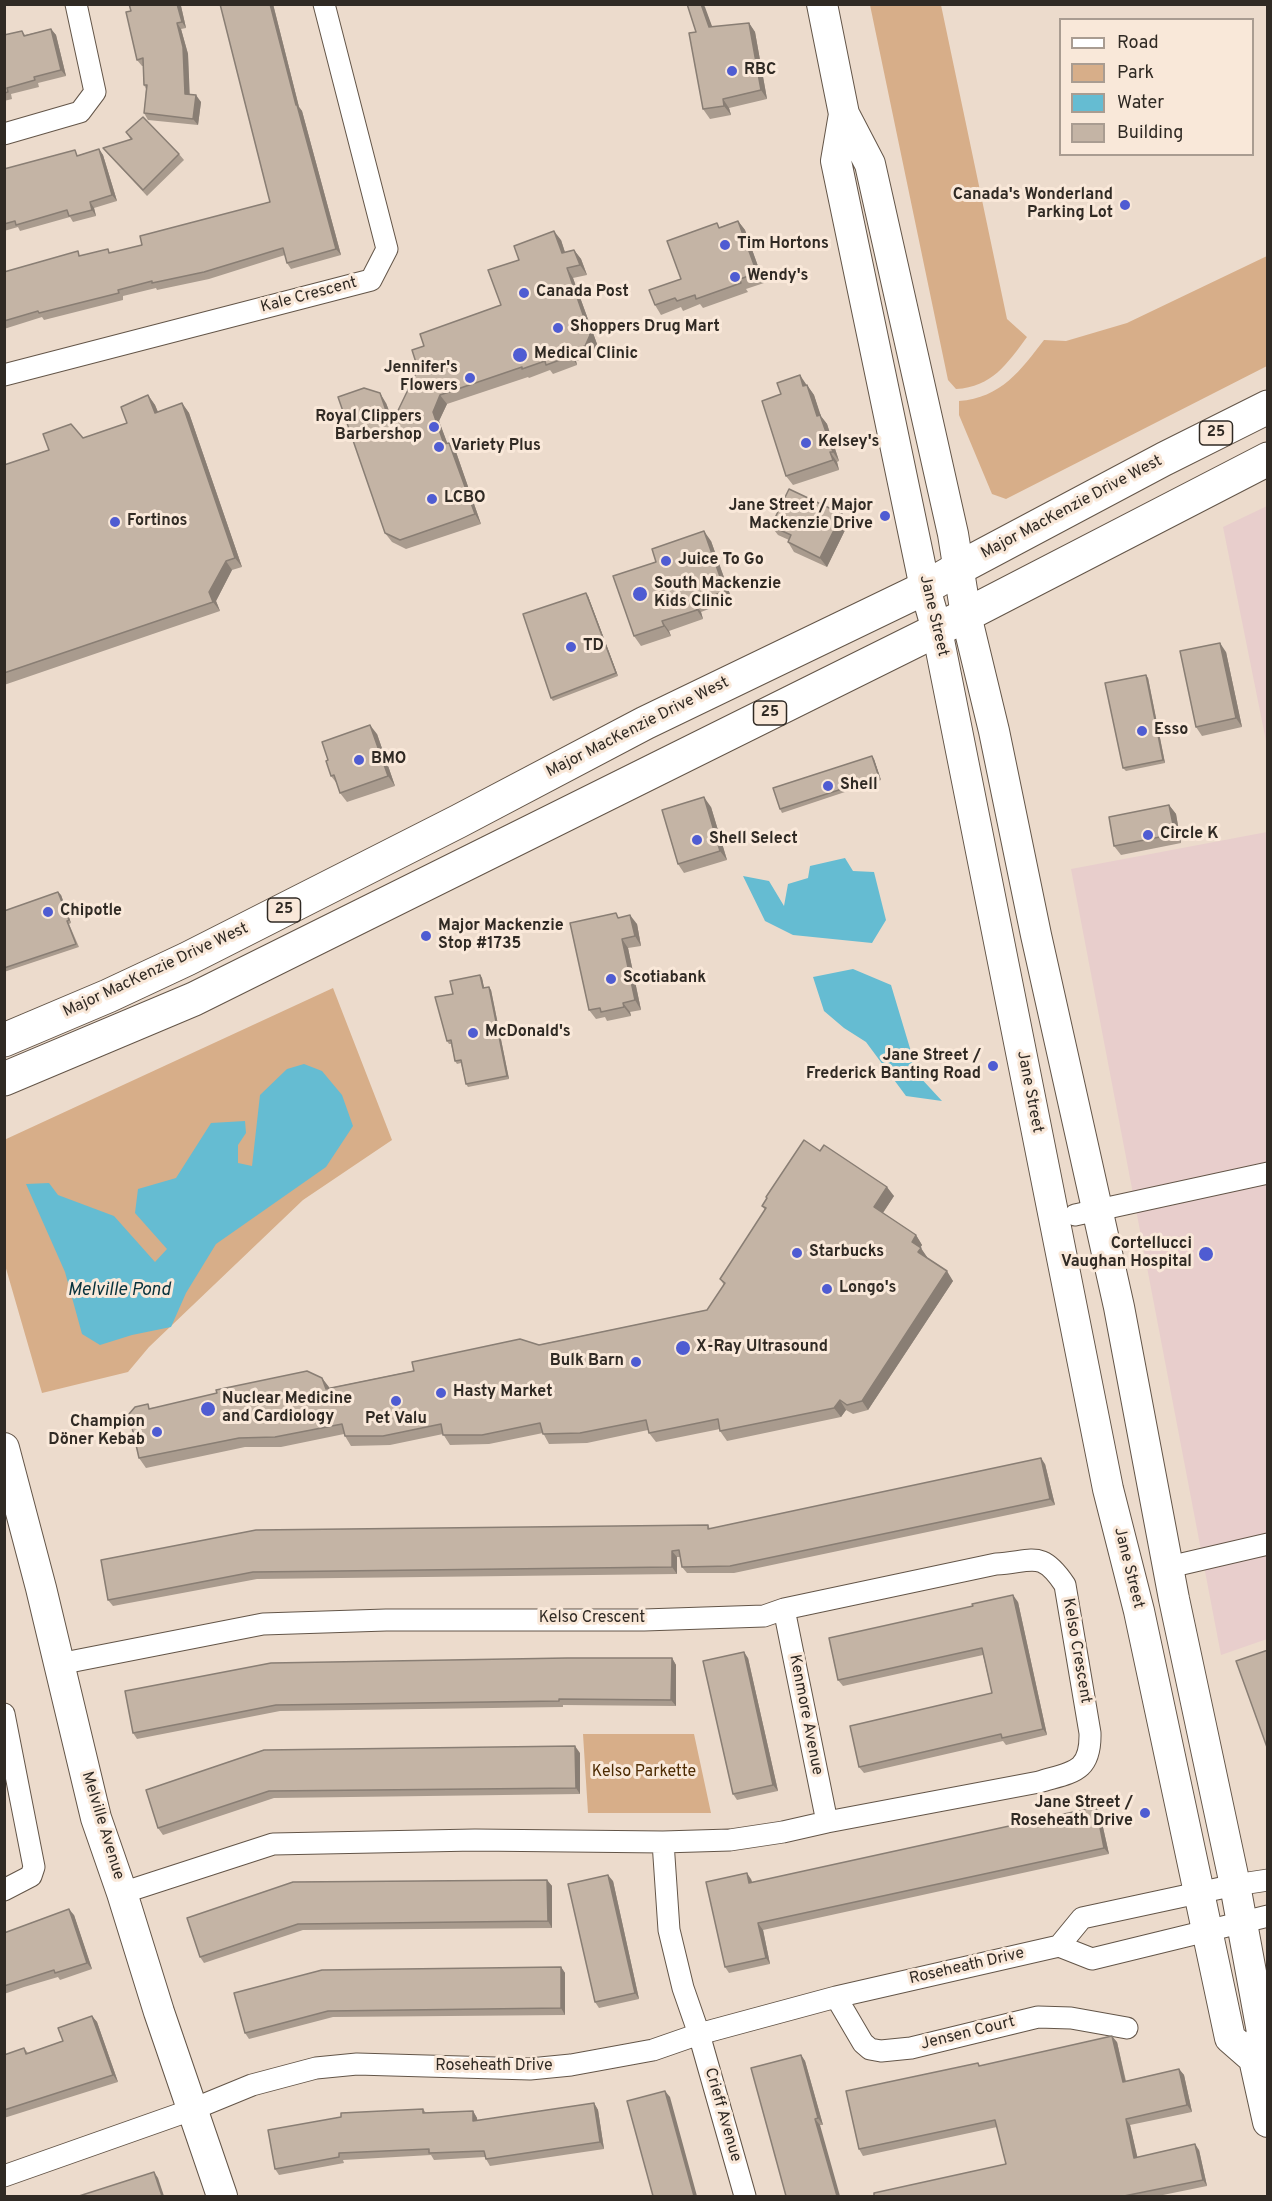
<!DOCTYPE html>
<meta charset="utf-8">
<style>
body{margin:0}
#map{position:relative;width:1272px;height:2201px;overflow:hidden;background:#ecdbcc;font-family:Overpass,sans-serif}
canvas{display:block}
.frame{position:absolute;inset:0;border:6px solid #302a24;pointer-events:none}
.legend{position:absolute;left:1059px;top:18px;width:195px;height:138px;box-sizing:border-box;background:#f9e8d9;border:2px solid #a99c91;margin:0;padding:8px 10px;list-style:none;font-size:18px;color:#302a24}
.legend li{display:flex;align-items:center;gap:12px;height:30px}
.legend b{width:30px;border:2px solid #a99c91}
</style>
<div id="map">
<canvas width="1272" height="2201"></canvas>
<div class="frame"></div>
<ul class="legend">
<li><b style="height:8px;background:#fff"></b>Road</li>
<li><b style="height:16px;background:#d7ae89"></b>Park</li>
<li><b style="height:16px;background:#65bcd2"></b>Water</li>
<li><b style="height:16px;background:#c4b4a5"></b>Building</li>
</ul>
</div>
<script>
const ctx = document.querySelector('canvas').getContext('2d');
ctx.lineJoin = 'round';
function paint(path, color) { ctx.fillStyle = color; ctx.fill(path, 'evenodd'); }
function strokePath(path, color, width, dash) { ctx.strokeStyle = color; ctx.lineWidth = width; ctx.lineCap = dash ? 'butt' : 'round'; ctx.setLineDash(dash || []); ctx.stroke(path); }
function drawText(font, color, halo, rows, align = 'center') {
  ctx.font = font + ' Overpass,sans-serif'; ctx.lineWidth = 6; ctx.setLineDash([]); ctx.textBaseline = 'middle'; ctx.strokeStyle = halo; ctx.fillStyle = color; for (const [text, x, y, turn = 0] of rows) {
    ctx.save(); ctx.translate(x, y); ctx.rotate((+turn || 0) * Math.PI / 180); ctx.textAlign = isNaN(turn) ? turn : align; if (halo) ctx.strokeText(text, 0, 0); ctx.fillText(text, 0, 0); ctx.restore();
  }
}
paint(new Path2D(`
 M1267,506v240l-44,-219z
 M1267,832v807l-46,16 -150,-786z`), '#e8cecc');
paint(new Path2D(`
 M870,5h71l66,314 20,18c-20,27 -35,50 -71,52l-8,-9z
 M1267,256v110l-261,133 -14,-5 -33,-79v-14c42,-3 62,-31 85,-61l22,1 61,-18z
 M333,988l59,152 -89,60 -154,147 -21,25 -86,21 -37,-128 -1,-125z
 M583,1734h111l17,79h-123z`), '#d7ae89');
paint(new Path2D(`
 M845,858l8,13 21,1 12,48 -14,23 -79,-8 -28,-14 -22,-45 26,5 15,25 4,-22 20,-6 2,-12z
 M853,969l38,16 27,90 24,26 -36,-5 -40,-54 -22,-14 -20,-17 -11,-34z
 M304,1064l18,7 20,24 11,31 -27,41 -110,77 -30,49 -15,34 -39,8 -32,10 -18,-11 -17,-62 -39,-88 23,-1 9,12 56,21 41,46 12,-13 -32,-36 3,-24 38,-11 35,-55 34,-2 1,12 -8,12v18l14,3 8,-71 27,-26z`), '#65bcd2');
const street = new Path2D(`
 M4,134l76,-22 15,-20 -19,-88
 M4,375l367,-95 16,-31 -63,-245
 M1075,1215l193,-42
 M1169,1567l99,-23
 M784,1609l43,213
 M59,1664l204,-40 123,-4h258l120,-4 20,-7 212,-45c37,-2 45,-15 69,21l25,148c1,40 -18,39 -51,49l-212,40 -44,10 -53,8 -67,2 -188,-2 -202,4 -151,49
 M4,1714l30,153 -3,9 -27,14
 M663,1842l6,88 14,58 16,46 46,162
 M1059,1946l23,-28 153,-33 33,-5
 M836,1997l27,46 7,6 11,2 30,-3 127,-31 33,1 56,10
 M4,2176l187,-66 61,-25 64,-17 41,-4 173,5 41,-4 82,-15 46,-16 137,-37 223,-51 33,13 176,-43`);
const secondary = new Path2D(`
 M822,4l22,110 26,50 83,370 13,81 28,116 42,204 83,372 55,292 61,286 27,147 -8,27 14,63
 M844,114l-8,47 89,427 12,42 171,859 31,122 91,427 24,21
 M4,1448l37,140 55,230 26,75 37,119 63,184`);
const primary = new Path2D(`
 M4,1040l104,-44 79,-37 272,-138 186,-98 280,-135 34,-20 205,-109 104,-52
 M4,1079l190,-80 743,-369 331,-171`);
strokePath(street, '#635548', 23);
strokePath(secondary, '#635548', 32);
strokePath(primary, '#635548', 35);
strokePath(street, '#fff', 21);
strokePath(secondary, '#fff', 30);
strokePath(primary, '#fff', 33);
paint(new Path2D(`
 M220,4h53l26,103 3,4 39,144 -50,14 -4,-6 -2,-8 -76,24 -52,11 -1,-2 -33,8v4l-79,20 -2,-3 -38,12v-57l77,-16 29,-3 32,-8 128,-43z
 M687,4h16l9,23 37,-4 6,9 12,67 -38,9 2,7 -21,4 -7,-10 -7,-77z
 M181,6l5,22 -5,1 7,25 1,40 12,8 -3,23 -50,-5 -4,-7 2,-24 -2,-4 -1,-19h-1l-5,-6 -6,-49z
 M51,29l5,6 10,41 -28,7 1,4 -28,7 1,5 -8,2v-66l18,-4 3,4z
 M126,132l53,22 5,6 -37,36 -39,-42 -5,-6 28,-8z
 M99,149l4,6 14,46 -23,7 2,8 -23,6 -3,-5 -50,14 -2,-4 -14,4v-62l75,-14z
 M738,221l7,9 19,53 -18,6 2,3 -45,16 -3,-4 -17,7 -2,-4 -20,8 -6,-10 26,-26 39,-52z
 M561,240l4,12 9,-2 7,9 6,16 -14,3 24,66 -5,12 -16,5 1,4 -24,9 -3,-4 -21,8 -1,-1 -81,27 -8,17 8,22h2l7,9 25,72 -75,25 -14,-7 -7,-9 1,-130 7,18 25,-52 6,-23 77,-41 18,-45z
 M807,385l7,10 6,20 7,9 12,37 -2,1 2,8 -46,15 -7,-9z
 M148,395l7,10 3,7 24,-9 7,10 53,154 -10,3 -16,31 4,10 -216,74v-220l123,-42z
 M842,514l6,10 -21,43 -33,-15 -6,-10 1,-2 -11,-5 -7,-9z
 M711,541l21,59 -31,12 2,7 -34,12 2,5 -30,10 -7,-10 22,-74z
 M588,596l30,80 -65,25 -2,-3z
 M1226,652l16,75 -40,9 -6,-9z
 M1148,678l17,85 -39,8 -3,-3z
 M377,734l18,52 -48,16 -7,-9 -2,-8 -7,-9z
 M874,759l7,21 -99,33 -2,-4z
 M1169,805l7,9 5,29 -60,12 -7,-9z
 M711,807l16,53 -43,13 -6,-9z
 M58,892l3,3 10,28 -2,1 10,23 -75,25v-61z
 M620,917l17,7 4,22 -13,2 13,62 -11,2 1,4 -24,5 -2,-4 -9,2 -7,-9z
 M480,975l2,3 2,10 7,2 18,89 -41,8 -2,-3 -5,-21 -4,1 -2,-3 -4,-17h-2l-2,-3 6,-47z
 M820,1151l74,45 -11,17 33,22 6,10 -2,3 7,9v1l26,23 -85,129 -15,4 -7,-4 -5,7 -114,24 -7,-10v-2l-64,13 -7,-9 -1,-3 -61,13 -38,1 -6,-11 -54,11 -39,1 -7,-11 -53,11 -39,1 -6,-10 -1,-2 -63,13h-36l-99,21 -7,-10 12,-50 171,-30 7,10 378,-78 17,-25 -4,-6 45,-69 -3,-4 5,-8 -1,-1z
 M1045,1464l10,41 -321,68h-47l-5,-6 -2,-10h-3v17l-420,5 -144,27 -5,-6 -7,-40 607,-35 2,4z
 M1018,1602l29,133 -41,10 -3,-4 -139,32 -5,-6 133,-74 -9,-38 -140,31 -5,-6z
 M672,1658l4,7v41l-113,-1v2l-283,4 -143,28 -4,-6 -8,-42z
 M748,1658l30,133 -41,9 -4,-6z
 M264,1750l316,3v41l-306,4 -111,37 -5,-7z
 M1100,1814l9,40 -346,76 7,34 -41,9 -4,-6 26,-88 1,3z
 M547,1880l5,6v42l-249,2 -99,33 -4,-6 93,-75z
 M613,1881l26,118 -40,9 -4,-6z
 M74,1915l18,54 -32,11 -2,-3 -34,10 -20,7v-61z
 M561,1967l4,6v42l-232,2 -84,22 -4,-6 -11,-40z
 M92,2016l5,6 21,60 -114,36v-63l20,-7 4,5 35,-12z
 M1117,2042l9,39 53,-12 5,6 8,37 -62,13 7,32 62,-7 8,36 -49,10h-284l132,-32 -9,-37 -134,29 -4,-7 119,-86 2,3z
 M801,2055l4,6 18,64h-3l-34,71z
 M594,2103l4,7 6,39 -114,17 -4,-7 -1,-2 -51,3 -3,-5 -88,5 1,3 -65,12 -4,-6 148,-60 3,4 47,-2 4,7v3z`), '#a99b8e');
paint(new Path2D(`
 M177,4h3l1,2 5,22 -4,-6z
 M270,4h3l26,103 3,4 39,144 -5,-6 -40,-144z
 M701,4h2l2,3 11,30 -7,-10z
 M177,23l4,6 7,25 2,46 -5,-6z
 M749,23l6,9 12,67 -6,-9z
 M51,29l5,6 10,41 -5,-6z
 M196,95l5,7 -3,23 -5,-6z
 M723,99l6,9 2,7 -7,-9z
 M99,149l4,6 14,46 -5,-6z
 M90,202l4,6 2,8 -4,-6z
 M738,221l7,9 19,53 -7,-10z
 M554,231l7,9 7,22 -6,-9z
 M574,250l7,9 6,16 -7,-10z
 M567,268l6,10 24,66 -5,12 -7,-10z
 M569,352l7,9 1,4 -6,-9z
 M800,375l6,9 4,12 -7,-10z
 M807,385l7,10 10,30 -7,-9z
 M380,393l6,10 12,31 -7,-9z
 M148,395l7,10 7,17 -7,-9z
 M440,395l7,9 -8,17 12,32 -7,-9 -11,-32z
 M182,403l7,10 53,154 -7,-9z
 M820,415l7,9 12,37 -6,-9z
 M449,443l7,9 25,72 -6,-10z
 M830,452l7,10 2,8 -6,-10z
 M842,514l6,10 -21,43 -7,-9z
 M704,531l7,10 21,59 -7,-9z
 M226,561l6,9 -16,31 4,10 -7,-9 -4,-10z
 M586,593l2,3 30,80 -2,-3z
 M694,603l7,9 2,7 -6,-9z
 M662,621l7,10 2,5 -7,-10z
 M1220,643l6,9 16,75 -6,-9z
 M1146,675l2,3 17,85 -2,-3z
 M370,725l7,9 18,52 -7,-10z
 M872,756l2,3 7,21 -2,-3z
 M704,797l7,10 16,53 -7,-9z
 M1169,805l7,9 5,29 -6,-9z
 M58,892l3,3 10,28 -2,-3z
 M630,915l7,9 4,22 -6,-10z
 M622,939l6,9 13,62 -6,-10z
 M480,975l2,3 3,14 -2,-4z
 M489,987l2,3 18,89 -2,-3z
 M623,1003l7,9 1,4 -7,-9z
 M887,1187l7,9 -14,21 -6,-10z
 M916,1235l6,10 -4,6 -6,-9z
 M921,1248l6,9 -3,5 -6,-10z
 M947,1271l6,10 -85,129 -6,-9z
 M322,1378l7,9 3,12 -6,-10z
 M840,1400l6,10 -5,7 -7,-9z
 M1041,1458l4,6 10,41 -5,-6z
 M672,1551l5,6v17l-5,-7z
 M1013,1595l5,7 29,133 -4,-6z
 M744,1652l4,6 30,133 -5,-6z
 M672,1658l4,7v41l-5,-6z
 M575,1746l5,7v41l-4,-6z
 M1096,1807l4,7 9,40 -5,-6z
 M747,1873l4,6 3,10 -5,-6z
 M608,1875l5,6 26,118 -4,-6z
 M547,1880l5,6v42l-4,-7z
 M69,1909l5,6 18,54 -5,-6z
 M758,1923l5,7 7,34 -4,-6z
 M561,1967l4,6v42l-4,-7z
 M92,2016l5,6 21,60 -5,-7z
 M1112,2036l5,6 10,46 -4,-6z
 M801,2055l4,6 18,64 -5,-7z
 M1179,2069l5,6 8,37 -5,-7z
 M665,2091l5,6 27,99h-3z
 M594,2103l4,7 6,39 -4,-7z
 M473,2111l4,7 1,10 -5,-7z
 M815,2119l5,6 20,71h-3z
 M1126,2119l4,6 9,39 -5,-6z
 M1195,2144l4,6 8,36 -4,-6z
 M154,2172l4,6 6,18h-2z`), '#897e74');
const building = new Path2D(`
 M129,4h48l5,18 -5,1 6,24 2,47 11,1 -3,24 -49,-6 3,-28h-3l-1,-27 -6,2 -11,-48 5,-1z
 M220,4h50l26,101h1l39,144 -49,14 -4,-15 -79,24 -52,11v-2l-34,9 1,3 -80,20 -1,-2 -34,10v-49l74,-21 1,5 29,-7 1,4 33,-8 -2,-9 130,-34z
 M687,4h14l8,23 40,-4 12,67 -38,9 1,7 -21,3 -14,-76 7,-1z
 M51,29l10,41 -27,7 1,3 -28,8 1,4 -4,1v-58l18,-4 2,5z
 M143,117l36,37 -36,36 -40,-42 29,-9 -6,-7z
 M99,149l13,46 -22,7 2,8 -23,6 -2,-6 -51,15 -1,-4 -11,3v-55l71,-19 2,6z
 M738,221l19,52 -17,6 1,4 -45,16 -1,-4 -18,6 -2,-3 -20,7 -6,-15 32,-11 -14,-38 50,-18 2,5z
 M554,231l8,22 12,-3 6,15 -13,3 23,67 -5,11 -16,6 2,4 -25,9 -1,-4 -23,8v-2l-82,28 -7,17 11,32 5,-1 26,71 -75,26 -15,-7 -47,-136 26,-9 16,5 11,32 27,-56 -6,-19 12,-4 -4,-12 81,-29 -13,-35 31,-10 -5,-14z
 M800,375l3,11 4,-1 10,31 3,-1 13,37h-3l3,8 -47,16 -24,-75 19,-7 -4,-11z
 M148,395l7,18 27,-10 53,155 -9,3 -17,31 4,10 -209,71v-208l45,-15 -6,-16 28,-10 12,14 44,-15 -6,-16z
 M789,489l53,25 -22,44 -32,-16 3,-7 -20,-9z
 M704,531l21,60 -31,12 3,7 -35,11 2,5 -30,10 -21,-60 43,-14 -4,-13z
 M586,593l30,80 -65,25 -28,-84z
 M1220,643l16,75 -40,9 -16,-76z
 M1146,675l17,85 -40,8 -18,-85z
 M370,725l18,51 -48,17 -6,-18 -3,1 -5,-15 2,-1 -6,-18z
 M872,756l7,21 -99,32 -7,-21z
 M704,797l16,54 -42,13 -16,-54z
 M1169,805l6,29 -61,12 -5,-29z
 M58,892l11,28 -2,1 9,23 -72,24v-57z
 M616,913l2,5 12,-3 5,21 -13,3 13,61 -12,3 1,4 -23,5 -1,-4 -11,2 -19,-87z
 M480,975l3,13 6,-1 18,89 -41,8 -5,-24 -6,1 -4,-21 -4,1 -12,-44 18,-3 -3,-13z
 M804,1140l16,11 4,-6 63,42 -13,20 42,28 -4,7 9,6 -3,4 29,19 -85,130 -15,4 -7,-5 -6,8 -114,23 -2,-12 -69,14 -3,-13 -66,13 -37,1 -3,-11 -58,12h-39l-2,-11 -58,12h-38l-3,-12 -67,13 -36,1 -100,20 -10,-44 6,-7 13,-3 1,5 68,-16 -1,-3 91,-19 15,7 4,11 88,-18 -2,-9 108,-23 19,6 168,-35 18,-27 -5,-4 46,-71 -4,-2 5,-8 -1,-1z
 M1041,1458l9,41 -320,67 -48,1 -3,-17 -7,1v16l-419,5 -145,28 -7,-40 155,-30 452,-5v4z
 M1013,1595l30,134 -41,9 -1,-4 -142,33 -9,-41 142,-33 -10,-45 -144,32 -9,-42 144,-32 -1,-2z
 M1268,1650v100l-32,-89z
 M744,1652l29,133 -40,9 -30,-133z
 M567,1658h105l-1,42 -112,-1v2l-283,4 -143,28 -8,-42 146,-28z
 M575,1746l1,42 -307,3 -111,37 -12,-38 118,-40z
 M1096,1807l8,41 -346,75 8,35 -41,9 -19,-85 41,-9 2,10z
 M608,1875l27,118 -40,9 -27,-118z
 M547,1880l1,41 -250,3 -98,33 -13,-39 106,-36z
 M69,1909l18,54 -32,10 -1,-3 -50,16v-53z
 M561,1967v41l-233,3 -83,22 -11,-40 88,-23z
 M92,2016l21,59 -109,35v-55l20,-7 2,6 37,-13 -5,-13z
 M1112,2036l11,46 56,-13 8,36 -61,14 8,39 61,-14 8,36 -79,16h-250v-3l132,-29 -11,-44 -136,29 -13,-58 132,-28 1,3z
 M801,2055l17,63 -3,1 22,77h-51l-35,-128z
 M665,2091l29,105h-41l-26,-95z
 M594,2103l6,39 -114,17 -2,-8 -55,2v-4l-90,4v4l-64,12 -7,-39 73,-13v-4l82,-4v4l50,-2v10z
 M154,2172l8,24h-83z`);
paint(building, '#c4b4a5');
strokePath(building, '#897e74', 1.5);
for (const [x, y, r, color] of [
 [732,71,6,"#4f5cd2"],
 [1125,205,6,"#4f5cd2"],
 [725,245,6,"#4f5cd2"],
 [735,277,6,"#4f5cd2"],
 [524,293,6,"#4f5cd2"],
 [558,328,6,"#4f5cd2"],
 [520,355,8,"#4f5cd2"],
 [470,378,6,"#4f5cd2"],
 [434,427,6,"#4f5cd2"],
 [806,443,6,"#4f5cd2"],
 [439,447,6,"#4f5cd2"],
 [432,499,6,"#4f5cd2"],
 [885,516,6,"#4f5cd2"],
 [115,522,6,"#4f5cd2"],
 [666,561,6,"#4f5cd2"],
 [640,594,8,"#4f5cd2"],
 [571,647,6,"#4f5cd2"],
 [1142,731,6,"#4f5cd2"],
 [359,760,6,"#4f5cd2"],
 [828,786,6,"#4f5cd2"],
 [1148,835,6,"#4f5cd2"],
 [697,840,6,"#4f5cd2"],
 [48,912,6,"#4f5cd2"],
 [426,936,6,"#4f5cd2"],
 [611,979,6,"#4f5cd2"],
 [473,1033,6,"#4f5cd2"],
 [993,1066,6,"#4f5cd2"],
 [797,1253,6,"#4f5cd2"],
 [1206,1254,8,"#4f5cd2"],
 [827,1289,6,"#4f5cd2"],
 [683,1348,8,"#4f5cd2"],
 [636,1362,6,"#4f5cd2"],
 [441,1393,6,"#4f5cd2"],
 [396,1401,6,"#4f5cd2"],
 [208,1409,8,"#4f5cd2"],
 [157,1432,6,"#4f5cd2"],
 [1145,1813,6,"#4f5cd2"]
]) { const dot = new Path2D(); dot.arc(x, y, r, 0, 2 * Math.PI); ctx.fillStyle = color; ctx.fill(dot); strokePath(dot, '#f9e8d9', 2); }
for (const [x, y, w] of [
 [1216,433,33],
 [770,713,33],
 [284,910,33]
]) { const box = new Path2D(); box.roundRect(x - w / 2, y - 12, w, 24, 4.5); ctx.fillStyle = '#f9e8d9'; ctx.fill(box); strokePath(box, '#302a24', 1.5); }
drawText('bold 15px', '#302a24', null, [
 ["25",1216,433],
 ["25",770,713],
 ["25",284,910]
]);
drawText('bold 16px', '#302a24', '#f9e8d9', [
 ["RBC",744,71],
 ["Canada's Wonderland",1113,196,"right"],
 ["Parking Lot",1113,214,"right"],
 ["Tim Hortons",737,245],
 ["Wendy's",747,277],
 ["Canada Post",536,293],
 ["Shoppers Drug Mart",570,328],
 ["Medical Clinic",534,355],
 ["Jennifer's",458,369,"right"],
 ["Flowers",458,387,"right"],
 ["Royal Clippers",422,418,"right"],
 ["Barbershop",422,436,"right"],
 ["Kelsey's",818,443],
 ["Variety Plus",451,447],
 ["LCBO",444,499],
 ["Jane Street / Major",873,507,"right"],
 ["Mackenzie Drive",873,525,"right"],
 ["Fortinos",127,522],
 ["Juice To Go",678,561],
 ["South Mackenzie",654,585],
 ["Kids Clinic",654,603],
 ["TD",583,647],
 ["Esso",1154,731],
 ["BMO",371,760],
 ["Shell",840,786],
 ["Circle K",1160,835],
 ["Shell Select",709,840],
 ["Chipotle",60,912],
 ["Major Mackenzie",438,927],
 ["Stop #1735",438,945],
 ["Scotiabank",623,979],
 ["McDonald's",485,1033],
 ["Jane Street /",981,1057,"right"],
 ["Frederick Banting Road",981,1075,"right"],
 ["Cortellucci",1192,1245,"right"],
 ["Vaughan Hospital",1192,1263,"right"],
 ["Starbucks",809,1253],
 ["Longo's",839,1289],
 ["X-Ray Ultrasound",696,1348],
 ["Bulk Barn",624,1362,"right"],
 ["Hasty Market",453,1393],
 ["Nuclear Medicine",222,1400],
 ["and Cardiology",222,1418],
 ["Pet Valu",396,1420,"center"],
 ["Champion",145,1423,"right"],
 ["Döner Kebab",145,1441,"right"],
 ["Jane Street /",1133,1804,"right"],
 ["Roseheath Drive",1133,1822,"right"]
], 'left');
drawText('16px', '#302a24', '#f9e8d9', [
 ["Kale Crescent",309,296,-15],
 ["Major MacKenzie Drive West",1072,508,-28],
 ["Jane Street",933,616,77],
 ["Major MacKenzie Drive West",638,728,-27],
 ["Major MacKenzie Drive West",156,971,-25],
 ["Jane Street",1029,1092,79],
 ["Jane Street",1128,1568,76],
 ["Kelso Crescent",592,1619],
 ["Kelso Crescent",1076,1651,80],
 ["Kenmore Avenue",805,1715,79],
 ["Melville Avenue",102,1826,73],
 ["Roseheath Drive",967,1967,-13],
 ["Jensen Court",968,2034,-14],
 ["Roseheath Drive",494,2067],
 ["Crieff Avenue",722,2115,74]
]);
drawText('16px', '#4c2a01', '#f9e8d9', [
 ["Kelso Parkette",644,1773]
]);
drawText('italic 18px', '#07323c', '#f9e8d9', [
 ["Melville Pond",119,1291]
]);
</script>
